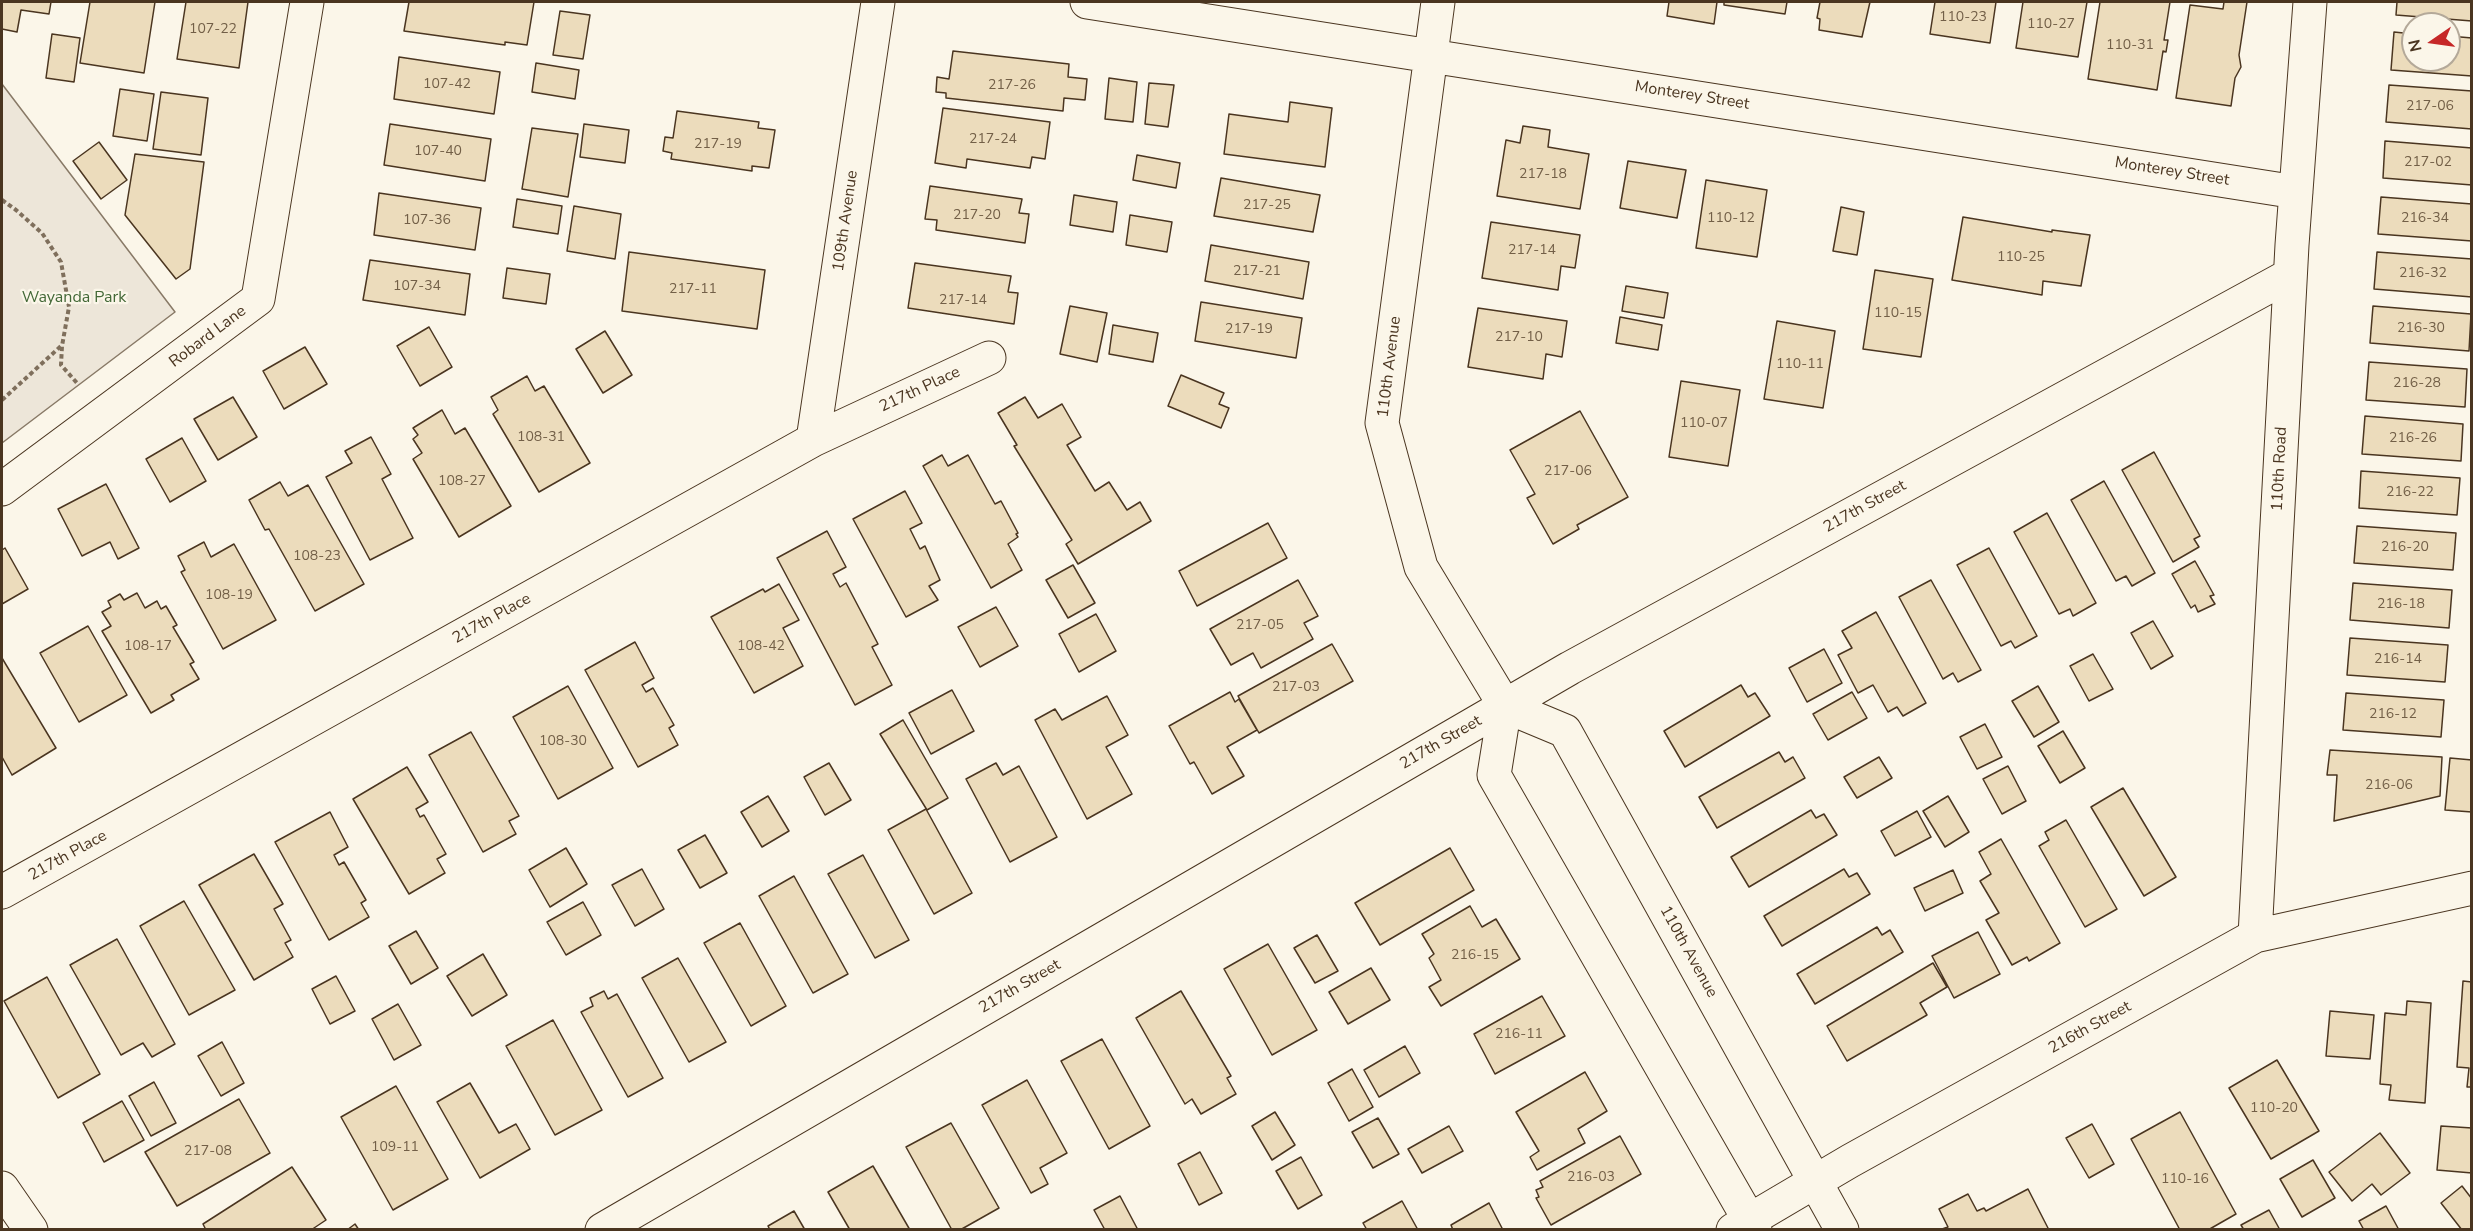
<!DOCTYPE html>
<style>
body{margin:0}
#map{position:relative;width:2473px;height:1231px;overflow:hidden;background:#fbf6e9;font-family:"Nunito Sans",sans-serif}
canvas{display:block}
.frame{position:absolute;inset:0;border:3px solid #4a3520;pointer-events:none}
.north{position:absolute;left:2401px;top:12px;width:60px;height:60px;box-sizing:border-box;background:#fbf6e9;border:2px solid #b4a999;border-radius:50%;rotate:257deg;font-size:16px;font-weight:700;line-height:24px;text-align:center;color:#4a3520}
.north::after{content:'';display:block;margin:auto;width:21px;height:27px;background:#c62828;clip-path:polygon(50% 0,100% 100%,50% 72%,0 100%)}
</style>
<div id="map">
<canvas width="2473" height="1231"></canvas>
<div class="frame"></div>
<div class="north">N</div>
</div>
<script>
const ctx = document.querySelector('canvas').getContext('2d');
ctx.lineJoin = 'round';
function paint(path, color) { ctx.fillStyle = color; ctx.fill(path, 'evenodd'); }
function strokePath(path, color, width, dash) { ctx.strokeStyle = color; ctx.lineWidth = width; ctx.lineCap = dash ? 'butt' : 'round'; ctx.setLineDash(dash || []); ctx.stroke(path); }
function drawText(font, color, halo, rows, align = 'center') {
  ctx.font = font + ' "Nunito Sans",sans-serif'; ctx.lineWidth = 4.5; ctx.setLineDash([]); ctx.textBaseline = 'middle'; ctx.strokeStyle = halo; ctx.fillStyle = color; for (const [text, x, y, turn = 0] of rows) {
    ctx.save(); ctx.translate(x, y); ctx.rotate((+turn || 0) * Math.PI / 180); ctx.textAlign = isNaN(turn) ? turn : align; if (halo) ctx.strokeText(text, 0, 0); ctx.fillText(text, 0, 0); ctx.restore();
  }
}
const green = new Path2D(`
 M2,84l173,228 -173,131z`);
paint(green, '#ede6d9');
strokePath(green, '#887966', 1.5);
const building = new Path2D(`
 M2,2h49l-2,12 -28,-4 -4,22 -15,-3z
 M90,2h65l-11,71 -64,-10z
 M186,2h62l-9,66 -62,-9z
 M409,2h125l-7,43 -22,-3v3l-101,-14z
 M1669,2h48l-3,22 -47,-8z
 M1724,2h63l-2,12 -61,-9z
 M1820,2h50l-8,35 -43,-7 1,-11 -3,-1z
 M1935,2h61l-6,41 -60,-9z
 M2023,2h64l-9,55 -62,-9z
 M2100,2h70l-6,38h4l-2,12 -3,-1 -6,39 -69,-11z
 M2224,2h23l-8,53 2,12 -6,11 -4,28 -55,-8 14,-93 33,4z
 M2397,2h75v19l-76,-6z
 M560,11l30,4 -7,44 -30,-4z
 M2394,32l19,2v26h36v-24l23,2v38l-81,-6z
 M52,34l28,4 -6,44 -28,-4z
 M953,51l116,13 -1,13 19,2 -2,21 -21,-2 -1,13 -117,-13v-5l-10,-1 1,-15 12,2z
 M399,57l101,15 -6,42 -100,-15z
 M536,63l43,7 -4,29 -43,-7z
 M1109,78l28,4 -4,40 -28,-3z
 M1149,83l25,2 -6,42 -23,-3z
 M2389,85l83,6v38l-86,-7z
 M120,89l34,5 -7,47 -34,-5z
 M161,92l47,6 -7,57 -48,-6z
 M1290,102l42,6 -7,59 -101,-13 5,-40 59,8z
 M943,108l107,14 -5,37 -13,-2 -2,11 -63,-9 -1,9 -31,-5z
 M677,111l82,11 -1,6 17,2 -6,38 -17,-2v5l-81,-12 1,-6 -9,-2 2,-14 8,1z
 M390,124l101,15 -6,42 -101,-16z
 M584,124l45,6 -4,33 -45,-6z
 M1523,126l27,4 -2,17 41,7 -9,55 -83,-13 9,-56 14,3z
 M532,128l46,6 -10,63 -46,-8z
 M2385,141l87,7v37l-89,-7z
 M99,142l28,38 -26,19 -28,-38z
 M135,154l69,8 -14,107 -14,10 -51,-64z
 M1137,155l43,8 -4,25 -43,-8z
 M1628,161l58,9 -9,48 -57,-10z
 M1221,178l99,17 -7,37 -99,-16z
 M1706,180l61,10 -10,67 -61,-9z
 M930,186l92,13 -3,14 10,1 -4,29 -89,-13 1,-10 -12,-1z
 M379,193l102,15 -6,42 -101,-15z
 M1074,195l43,7 -4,30 -43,-7z
 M2381,197l91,7v37l-94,-7z
 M517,199l45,7 -4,28 -45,-7z
 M574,206l47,8 -6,45 -48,-8z
 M1841,207l23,5 -7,43 -24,-4z
 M1130,215l42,7 -5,30 -41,-7z
 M1963,217l89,15v-2l38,5 -9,51 -38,-5 -1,14 -90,-15z
 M1491,222l89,13 -5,33 -14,-2 -3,24 -76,-12z
 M1211,245l98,17 -6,37 -98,-18z
 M629,252l136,18 -8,59 -135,-18z
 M2377,252l95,7v38l-98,-8z
 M370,260l100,14 -5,41 -102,-15z
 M915,263l96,13 -3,16 10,1 -4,31 -106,-16z
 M507,268l43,6 -4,30 -43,-6z
 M1875,270l58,9 -12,78 -58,-8z
 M1626,286l42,7 -4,25 -42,-7z
 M1201,302l101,16 -6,40 -101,-17z
 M1070,306l37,7 -10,49 -37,-8z
 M2373,306l98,8 -2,37 -99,-8z
 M1478,308l89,13 -5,36 -16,-3 -3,25 -75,-12z
 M1620,317l42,8 -4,25 -42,-7z
 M1777,321l58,10 -12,77 -59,-9z
 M1113,325l45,8 -5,29 -44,-8z
 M429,327l23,40 -32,19 -23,-40z
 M605,331l27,44 -29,18 -27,-44z
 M305,347l22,37 -43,25 -21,-38z
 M2369,362l98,7 -2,38 -99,-7z
 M1181,375l43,18 -5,11 10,4 -8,20 -53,-22z
 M527,376l8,15 9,-5 46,77 -51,29 -46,-78 5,-4 -7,-13z
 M1681,381l59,9 -12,76 -59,-9z
 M233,397l24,40 -39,23 -24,-41z
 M1025,397l13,21 24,-14 19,33 -14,8 28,46 14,-9 18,28 13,-8 11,19 -73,43 -12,-20 6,-4 -58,-94 3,-1 -19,-32z
 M442,410l13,24 10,-6 46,78 -52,31 -46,-78 9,-6 -9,-14 5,-4 -5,-7z
 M1580,411l48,86 -51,28 2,4 -26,15 -26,-46 8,-4 -25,-44z
 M2365,416l98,8 -2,37 -99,-7z
 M371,437l20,37 -9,5 31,59 -43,22 -44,-83 26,-14 -7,-12z
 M182,438l24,43 -36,21 -24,-43z
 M2154,452l46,84 -6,3 5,8 -26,15 -51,-92z
 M942,455l6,11 20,-11 27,49 6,-3 17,32 -2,1 2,3 -10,7 14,26 -31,18 -68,-122z
 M2361,471l99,7 -3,37 -98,-7z
 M2104,481l51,92 -23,13 -6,-10 -10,5 -45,-81z
 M280,482l8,14 20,-11 56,99 -49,27 -46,-82 -4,1 -16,-30z
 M106,484l33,64 -21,11 -8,-17 -28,14 -24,-47z
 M905,491l17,32 -12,6 10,20 5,-3 15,34 -11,6 9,14 -32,17 -53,-98z
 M2047,513l49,90 -23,13 -3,-7 -11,5 -45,-82z
 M1268,523l19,35 -90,48 -18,-35z
 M2357,526l99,7 -3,37 -99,-7z
 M827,531l19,36 -13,7 7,13 6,-4 32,61 -6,3 20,38 -37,20 -78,-147z
 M204,542l7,15 23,-13 42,76 -53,29 -42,-77 4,-2 -7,-14z
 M5,548l23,41 -26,15v-54z
 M1989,548l48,88 -22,12 -4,-7 -10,5 -44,-81z
 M2195,561l19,34 -4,1 5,8 -17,8 -3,-7 -4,3 -19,-34z
 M1073,565l22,38 -27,15 -22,-38z
 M1298,580l20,36 -14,7 9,16 -52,29 -8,-15 -22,12 -21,-36z
 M1931,580l50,90 -23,12 -5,-9 -10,6 -44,-82z
 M2353,583l99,7 -3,38 -99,-8z
 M779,584l20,36 -16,8 20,38 -49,27 -43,-76 52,-28 2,3z
 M137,593l8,15 12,-7 4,8 5,-3 11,19 -4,2 21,35 -4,2 9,15 -28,16 3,5 -23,13 -49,-82 9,-5 -9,-14 9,-5 -3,-6 12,-7 4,6z
 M996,607l22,39 -38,21 -22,-40z
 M1876,612l50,91 -23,13 -6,-9 -9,5 -15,-27 -15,8 -20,-38 14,-7 -10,-17z
 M1096,614l20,37 -37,21 -20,-38z
 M2153,621l20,35 -22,13 -20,-36z
 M88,626l39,69 -48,27 -39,-69z
 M2350,638l98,7 -3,37 -98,-7z
 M635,642l19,36 -12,7 4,7 7,-4 21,37 -5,3 9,17 -40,22 -53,-97z
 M1332,644l21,37 -94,52 -21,-37z
 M1824,649l18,34 -35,19 -18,-34z
 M2093,654l20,35 -24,12 -19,-35z
 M2,658l54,90 -44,27 -10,-18z
 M1741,685l7,12 7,-4 15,23 -85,51 -21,-36z
 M568,686l45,82 -55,31 -45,-82z
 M2038,686l21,36 -25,15 -22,-36z
 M952,690l22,41 -43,23 -22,-41z
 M1230,692l5,10 4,-3 18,31 -30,17 17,29 -32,18 -18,-32 -4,2 -21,-38z
 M1852,692l15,26 -39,22 -15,-26z
 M2346,693l98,7 -3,37 -98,-7z
 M1107,696l21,39 -22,12 26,47 -45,25 -52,-99 20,-11 7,11z
 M903,720l45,78 -21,12 -47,-76z
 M1985,724l17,33 -25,12 -17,-32z
 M2063,731l22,37 -25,15 -22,-37z
 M471,732l48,84 -10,5 7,13 -33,18 -54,-97z
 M2330,750l112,7 -2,39 -106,25 3,-46h-10z
 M1779,752l6,10 8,-5 12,21 -88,50 -18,-31z
 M1879,757l13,21 -35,20 -13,-21z
 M2450,758l22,2v52l-27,-2z
 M829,763l22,37 -26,15 -21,-38z
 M996,763l7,12 16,-9 38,71 -47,25 -44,-83z
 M2008,766l18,35 -24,13 -19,-35z
 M407,767l21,35 -12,7 4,8 4,-2 22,39 -9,5 8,14 -36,21 -56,-95z
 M2123,788l53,89 -32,19 -53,-89z
 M768,796l21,35 -27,16 -21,-35z
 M1948,796l21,36 -24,15 -22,-36z
 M926,809l46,84 -38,21 -46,-84z
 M1811,810l5,8 8,-4 13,21 -88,52 -18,-30z
 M1917,811l14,26 -36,19 -14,-25z
 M330,812l18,35 -14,8 5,10 5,-3 22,38 -5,3 8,14 -40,23 -54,-98z
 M2066,820l51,89 -32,18 -46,-81 10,-6 -4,-8z
 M705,835l22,38 -27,15 -22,-38z
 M2001,839l59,104 -31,18 -2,-4 -15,8 -26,-45 13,-7 -19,-32 11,-7 -12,-22z
 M566,848l21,36 -37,23 -21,-37z
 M1450,848l24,42 -94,55 -25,-42z
 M254,854l29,50 -9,5 17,31 -6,3 8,14 -39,23 -55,-95z
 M863,855l46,85 -34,18 -47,-84z
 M642,869l22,40 -29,17 -23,-41z
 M1844,869l5,8 8,-4 13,21 -88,52 -18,-30z
 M1953,870l10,23 -38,18 -11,-23z
 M794,876l54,98 -35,19 -54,-97z
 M184,901l51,89 -46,25 -49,-89z
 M583,902l18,33 -35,20 -19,-33z
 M1470,906l12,21 14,-8 24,40 -79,47 -12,-19 12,-7 -12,-22 5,-4 -12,-20z
 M740,923l46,83 -35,20 -47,-83z
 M1877,927l5,8 8,-5 13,22 -88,52 -18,-30z
 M416,931l22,37 -27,16 -22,-38z
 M1978,932l22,42 -46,24 -22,-42z
 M1317,935l21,36 -23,12 -21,-35z
 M117,939l58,105 -23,13 -9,-14 -22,12 -51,-90z
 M1268,944l49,86 -45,25 -48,-86z
 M483,954l24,41 -35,21 -25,-40z
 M678,958l48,84 -37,20 -47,-84z
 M1933,963l14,24 -27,16 7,12 -80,46 -20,-35z
 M1371,968l19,32 -42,24 -19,-32z
 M336,976l19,35 -25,13 -18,-35z
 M47,977l53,97 -42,24 -54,-97z
 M2463,981l9,1v105h-5l2,-19 -12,-1z
 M604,991l4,8 9,-5 46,84 -35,19 -47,-85 12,-6 -3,-8z
 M1181,991l50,85 -4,2 9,16 -35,20 -9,-15 -7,5 -49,-86z
 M1542,996l23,40 -70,38 -21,-40z
 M2407,1001l24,2 -6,100 -36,-3 2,-15 -11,-1 5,-71 21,2z
 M398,1004l23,41 -27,15 -22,-41z
 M2330,1011l44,4 -4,44 -44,-3z
 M553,1020l49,90 -47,25 -49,-89z
 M1102,1039l48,87 -41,23 -48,-88z
 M222,1042l22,41 -23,13 -23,-40z
 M1405,1046l15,27 -41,24 -15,-27z
 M2277,1060l42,71 -48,28 -42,-71z
 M1352,1069l21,38 -24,14 -21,-38z
 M1585,1072l22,39 -29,18 7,14 -48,27 -7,-13 9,-6 -23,-39z
 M1027,1080l40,73 -27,15 8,16 -17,9 -49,-88z
 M154,1082l22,41 -25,13 -22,-40z
 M470,1083l29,50 17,-9 14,25 -50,29 -43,-76z
 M396,1086l52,93 -55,31 -52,-93z
 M239,1099l31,54 -93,53 -32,-54z
 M122,1101l22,39 -40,22 -21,-39z
 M1275,1112l20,33 -23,15 -20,-34z
 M2180,1112l56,102 -28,16h-28l-49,-91z
 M1378,1118l21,36 -26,14 -21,-36z
 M951,1123l48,85 -39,22h-8l-46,-83z
 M2092,1124l22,40 -25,14 -23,-40z
 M1449,1126l14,25 -41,22 -14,-24z
 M2441,1126l31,2v45l-35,-3z
 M2380,1133l30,40 -29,22 -9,-11 -20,17 -23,-29z
 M1620,1136l21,38 -90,51 -15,-27 3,-1 -3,-7 7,-3 -3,-6z
 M1200,1152l22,41 -23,12 -21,-41z
 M1301,1157l21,38 -24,14 -22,-38z
 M2313,1160l22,38 -33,19 -22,-38z
 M873,1166l37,64h-60l-22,-38z
 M292,1167l34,53 -15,10h-105l-3,-6z
 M2462,1186l10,13v31h-10l-21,-27z
 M2028,1189l21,41 -107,-1 6,-2 -9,-18 29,-15 9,17 7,-3 2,3z
 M1120,1196l18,34h-33l-11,-20z
 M1402,1201l16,29h-51l-4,-7z
 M1489,1203l14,27h-50l-2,-5z
 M2386,1206l13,24h-35l-5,-9z
 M2269,1210l11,20h-36l-3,-5z
 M794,1211l11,19h-35l-2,-4z
 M355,1224l4,6h-12z`);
paint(building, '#ecdcbc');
strokePath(building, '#4a3520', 1.5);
const minor = new Path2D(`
 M1087,2l1209,190
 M1438,2l-56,421 39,144 84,139 60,25 277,499
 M813,440l65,-438
 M2,489l256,-190 49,-297
 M1505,706l-11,69 261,455
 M2,892l811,-452 176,-82
 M2255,936l37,-691 18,-243
 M2,1188l29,42
 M602,1230l968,-562 720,-393
 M1733,1230l117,-69 405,-225 217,-48`);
strokePath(minor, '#4a3520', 35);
strokePath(new Path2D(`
 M2,200l14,10 26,23 19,29 8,45 -7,39 -1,19 16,18
 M2,400l59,-54`), '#7f6f5c', 4, [4.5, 3]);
strokePath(minor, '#fbf6e9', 33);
drawText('14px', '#725f47', null, [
 ["110-23",1963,18],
 ["110-27",2051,25],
 ["107-22",213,30],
 ["110-31",2130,46],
 ["107-42",447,85],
 ["217-26",1012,86],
 ["217-06",2430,107],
 ["217-24",993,140],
 ["217-19",718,145],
 ["107-40",438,152],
 ["217-02",2428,163],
 ["217-18",1543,175],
 ["217-25",1267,206],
 ["217-20",977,216],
 ["110-12",1731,219],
 ["216-34",2425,219],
 ["107-36",427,221],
 ["217-14",1532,251],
 ["110-25",2021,258],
 ["217-21",1257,272],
 ["216-32",2423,274],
 ["107-34",417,287],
 ["217-11",693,290],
 ["217-14",963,301],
 ["110-15",1898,314],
 ["216-30",2421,329],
 ["217-19",1249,330],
 ["217-10",1519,338],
 ["110-11",1800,365],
 ["216-28",2417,384],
 ["110-07",1704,424],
 ["108-31",541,438],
 ["216-26",2413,439],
 ["217-06",1568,472],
 ["108-27",462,482],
 ["216-22",2410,493],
 ["216-20",2405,548],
 ["108-23",317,557],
 ["108-19",229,596],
 ["216-18",2401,605],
 ["217-05",1260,626],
 ["108-17",148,647],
 ["108-42",761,647],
 ["216-14",2398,660],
 ["217-03",1296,688],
 ["216-12",2393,715],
 ["108-30",563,742],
 ["216-06",2389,786],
 ["216-15",1475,956],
 ["216-11",1519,1035],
 ["110-20",2274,1109],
 ["109-11",395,1148],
 ["217-08",208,1152],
 ["216-03",1591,1178],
 ["110-16",2185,1180]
]);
drawText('16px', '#4a3520', '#fbf6e9', [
 ["Monterey Street",1692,96,9],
 ["Monterey Street",2172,172,9],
 ["109th Avenue",846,221,-82],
 ["Robard Lane",208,337,-37],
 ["110th Avenue",1390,367,-83],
 ["217th Place",920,390,-25],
 ["110th Road",2280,469,-87],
 ["217th Street",1865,507,-29],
 ["217th Place",492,619,-29],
 ["217th Street",1441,743,-30],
 ["217th Place",68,856,-29],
 ["110th Avenue",1688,952,61],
 ["217th Street",1020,987,-30],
 ["216th Street",2090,1028,-29]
]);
drawText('16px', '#436837', '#fbf6e9', [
 ["Wayanda Park",74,298]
]);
</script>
